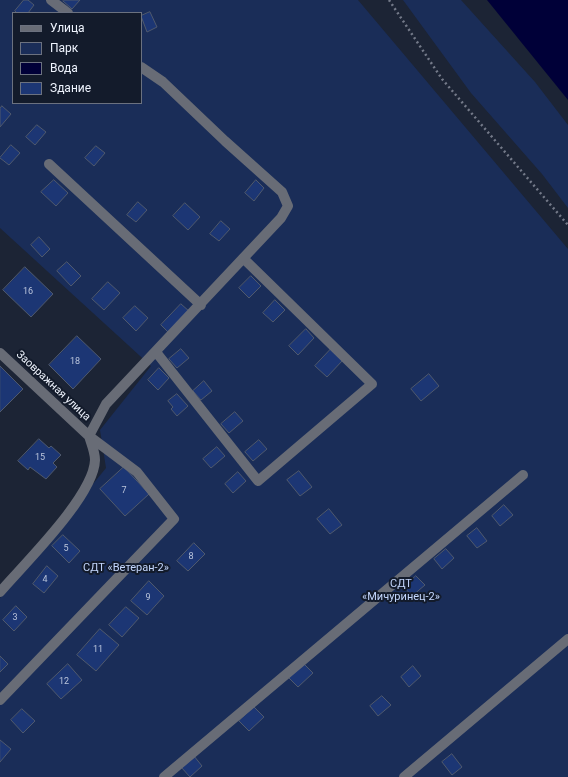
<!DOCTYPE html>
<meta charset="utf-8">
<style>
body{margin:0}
#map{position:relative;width:568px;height:777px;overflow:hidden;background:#1c2435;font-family:Roboto,sans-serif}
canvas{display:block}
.legend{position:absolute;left:12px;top:12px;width:130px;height:92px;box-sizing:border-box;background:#131b2b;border:1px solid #6b717f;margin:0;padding:5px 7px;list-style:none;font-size:12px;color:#eef3fd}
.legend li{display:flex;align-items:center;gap:8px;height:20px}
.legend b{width:20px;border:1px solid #6b717f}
</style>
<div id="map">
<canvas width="568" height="777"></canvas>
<ul class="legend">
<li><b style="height:5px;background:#686c76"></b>Улица</li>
<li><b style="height:11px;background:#1a2d58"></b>Парк</li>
<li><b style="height:11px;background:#000038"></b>Вода</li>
<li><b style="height:11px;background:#1c3674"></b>Здание</li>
</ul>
</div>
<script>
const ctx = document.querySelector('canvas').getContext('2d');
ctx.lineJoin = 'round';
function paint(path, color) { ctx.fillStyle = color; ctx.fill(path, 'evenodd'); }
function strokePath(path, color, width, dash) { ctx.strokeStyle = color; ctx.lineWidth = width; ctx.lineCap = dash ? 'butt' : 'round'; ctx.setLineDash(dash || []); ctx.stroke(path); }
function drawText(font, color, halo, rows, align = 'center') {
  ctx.font = font + ' Roboto,sans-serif'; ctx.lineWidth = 4; ctx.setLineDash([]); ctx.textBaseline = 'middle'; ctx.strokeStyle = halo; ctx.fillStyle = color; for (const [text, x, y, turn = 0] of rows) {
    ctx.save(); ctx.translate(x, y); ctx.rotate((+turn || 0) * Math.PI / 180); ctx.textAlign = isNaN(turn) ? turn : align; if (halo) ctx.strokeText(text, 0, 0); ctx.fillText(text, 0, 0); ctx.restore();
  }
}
paint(new Path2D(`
 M0,0h358l210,249v528h-568v-179l106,-130 -6,-38 51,-64 -151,-138zM13,13h128v90h-128z
 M403,0h58l74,82 33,43v83l-26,-34 -71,-81z`), '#1a2d58');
paint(new Path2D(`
 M487,0h81v100z`), '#000038');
const building = new Path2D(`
 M24,0h4l6,5 -6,8h-11l-2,-2z
 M64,0h16l-8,9 -9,-8z
 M150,12l7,15 -10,5 -6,-16z
 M2,106l9,8 -11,13v-18z
 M37,125l9,7 -11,13 -9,-8z
 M11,145l9,8 -11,12 -9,-7z
 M96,146l9,7 -11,13 -9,-8z
 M54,180l14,13 -12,13 -15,-14z
 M256,180l8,8 -10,13 -9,-8z
 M138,202l9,8 -11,12 -9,-7z
 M185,203l15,14 -12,13 -15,-14z
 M221,221l9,8 -11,12 -9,-7z
 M39,237l11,12 -8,8 -11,-12z
 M67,262l14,14 -10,10 -14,-15z
 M25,267l28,27 -22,23 -28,-27z
 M251,276l10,10 -12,12 -10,-10z
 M108,282l12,11 -16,17 -12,-11z
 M275,300l10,10 -12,12 -10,-9z
 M181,304l9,8 -20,22 -9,-9z
 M135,306l13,12 -12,13 -13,-13z
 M306,329l8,9 -16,17 -9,-9z
 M77,336l24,23 -28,30 -24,-24z
 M181,349l8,9 -12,10 -8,-9z
 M331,349l12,11 -16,17 -12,-11z
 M0,366l23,23 -23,23z
 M159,368l10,10 -11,12 -10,-10z
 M429,374l10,12 -18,15 -10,-12z
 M204,381l8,10 -11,9 -8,-9z
 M177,394l11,12 -11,10 -6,-7 2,-2 -5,-6z
 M235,412l8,9 -14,12 -8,-9z
 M39,439l10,9 2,-2 10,9 -8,8 4,4 -11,12 -16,-12 -2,3 -10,-9z
 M259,440l8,9 -14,12 -8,-9z
 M217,447l8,9 -14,12 -8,-9z
 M124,467l25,27 -24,22 -25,-27z
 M299,471l13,16 -12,9 -13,-16z
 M238,472l8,9 -13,12 -8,-9z
 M504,505l9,10 -13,11 -8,-10z
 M329,509l13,16 -12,9 -13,-15z
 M477,528l10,13 -10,7 -10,-12z
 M63,535l17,16 -11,12 -17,-17z
 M194,543l11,11 -17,17 -11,-10z
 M446,549l8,9 -12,11 -8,-10z
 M47,566l11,10 -14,17 -11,-9z
 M416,576l9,9 -13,11 -8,-9z
 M149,581l15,15 -17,19 -16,-14z
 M16,606l11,11 -13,14 -11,-11z
 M126,607l13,11 -17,19 -13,-12z
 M100,629l19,16 -23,26 -19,-16z
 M0,656l8,8 -8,8z
 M303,663l10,10 -15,14 -10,-10z
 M68,664l14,16 -21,19 -14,-15z
 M413,666l8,10 -12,11 -8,-10z
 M382,696l9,9 -13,11 -8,-10z
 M254,707l10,10 -15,14 -10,-10z
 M22,709l13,12 -12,12 -12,-13z
 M0,740l11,9 -11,13z
 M452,754l10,13 -10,8 -10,-13z
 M194,756l8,10 -12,11 -9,-10z`);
paint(building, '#1c3674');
strokePath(building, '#4f596d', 1);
strokePath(new Path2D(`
 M389,0l53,79 126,146`), '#747a89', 2.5, [2, 3]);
strokePath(new Path2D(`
 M51,0l17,13
 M49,164l152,141
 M156,352l102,129 114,-97 -128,-125
 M0,353l89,83 48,36 37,47 -174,181
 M0,592c24,-28 94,-96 95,-132 0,-8 -4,-17 -6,-24l17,-32 175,-186 7,-12 -6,-14 -57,-51 -62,-59 -22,-15
 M164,777l359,-302
 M404,777l164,-138`), '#686c76', 10);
drawText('9px', '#bac4db', null, [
 ["16",28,292],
 ["18",75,362],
 ["15",40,458],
 ["7",124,491],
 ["5",66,549],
 ["8",191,557],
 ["4",45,580],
 ["9",148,598],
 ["3",15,618],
 ["11",98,650],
 ["12",64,682]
]);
drawText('11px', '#eef3fd', '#131b2b', [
 ["Заовражная улица",53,386,43]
]);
drawText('11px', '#c4d7fd', '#131b2b', [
 ["СДТ «Ветеран-2»",126,568],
 ["СДТ",401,584],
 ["«Мичуринец-2»",401,597]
]);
</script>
